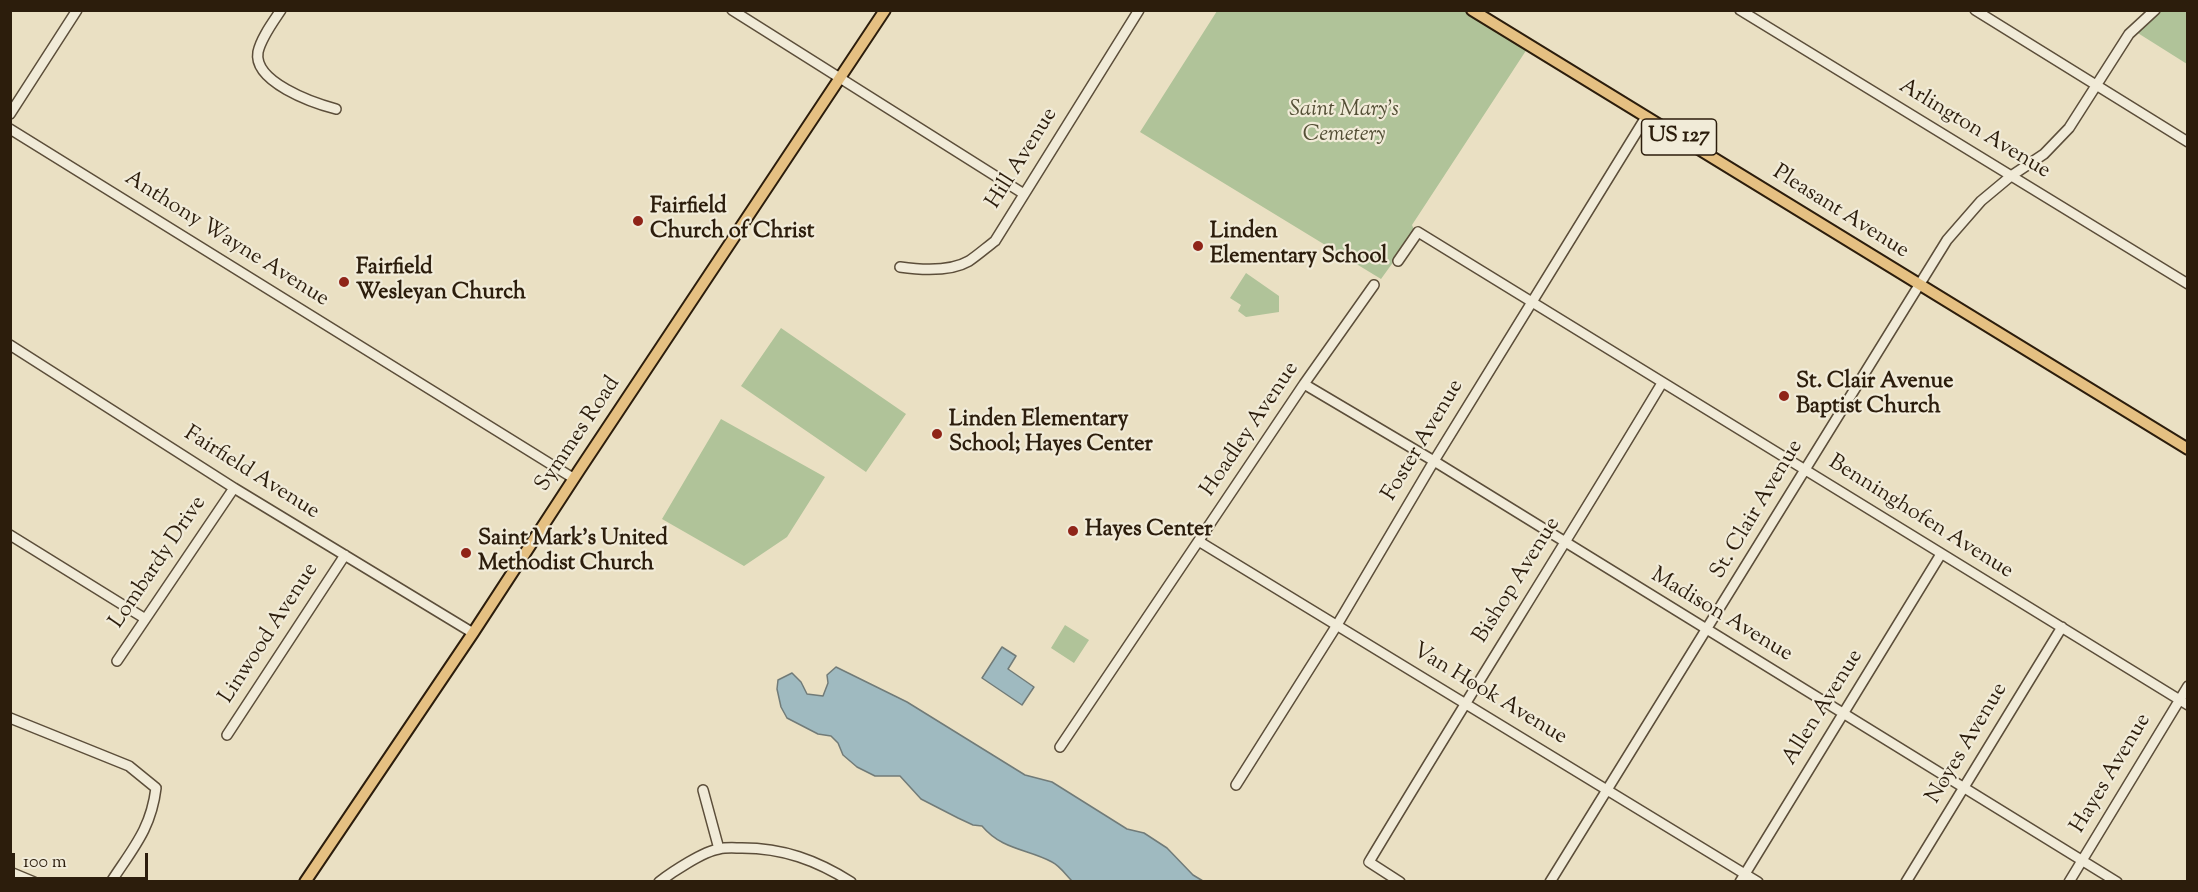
<!DOCTYPE html>
<meta charset="utf-8">
<style>
body{margin:0}
#map{position:relative;width:2198px;height:892px;overflow:hidden;background:#eae0c3;font-family:"Sorts Mill Goudy",serif}
canvas{display:block}
.frame{position:absolute;inset:0;border:12px solid #2c1d0c;pointer-events:none}
.scale{position:absolute;left:12px;top:853px;width:136px;height:27px;box-sizing:border-box;border:3px solid #2c1d0c;border-top:0;padding-left:8px;font-size:18px;line-height:21px;white-space:nowrap;color:#2c1d0c;-webkit-text-stroke:4px #f1ebd8;paint-order:stroke}
</style>
<div id="map">
<canvas width="2198" height="892"></canvas>
<div class="frame"></div>
<div class="scale">100 m</div>
</div>
<script>
const ctx = document.querySelector('canvas').getContext('2d');
ctx.lineJoin = 'round';
function paint(path, color) { ctx.fillStyle = color; ctx.fill(path, 'evenodd'); }
function strokePath(path, color, width, dash) { ctx.strokeStyle = color; ctx.lineWidth = width; ctx.lineCap = dash ? 'butt' : 'round'; ctx.setLineDash(dash || []); ctx.stroke(path); }
function drawText(font, color, halo, rows, align = 'center') {
  ctx.font = font + ' "Sorts Mill Goudy",serif'; ctx.lineWidth = 4.5; ctx.setLineDash([]); ctx.textBaseline = 'middle'; ctx.strokeStyle = halo; ctx.fillStyle = color; for (const [text, x, y, turn = 0] of rows) {
    ctx.save(); ctx.translate(x, y); ctx.rotate((+turn || 0) * Math.PI / 180); ctx.textAlign = isNaN(turn) ? turn : align; if (halo) ctx.strokeText(text, 0, 0); ctx.fillText(text, 0, 0); ctx.restore();
  }
}
paint(new Path2D(`
 M1217,11h255l57,35 -117,179 3,7 -34,47 -241,-147z
 M2155,11h32v53l-54,-34z
 M1246,273l33,23v16l-33,5 -8,-6 3,-6 -11,-7z
 M781,328l125,86 -40,58 -125,-86z
 M721,419l104,58 -38,60 -43,29 -82,-47z
 M1065,625l24,15 -15,23 -23,-15z`), '#b0c399');
const water = new Path2D(`
 M1002,647l14,9 -8,13 26,18 -12,18 -40,-27z
 M836,667l71,35 118,73 27,7 75,47 17,4 23,15 26,27 10,6h-131c-6,-6 -12,-15 -20,-19 -24,-13 -50,-12 -70,-36l-9,-1 -15,-7 -37,-19 -21,-23h-25l-18,-9 -14,-12 -5,-12 -7,-7 -13,-2 -31,-16 -6,-11 -4,-18 1,-9 14,-7 9,9 6,12 16,2 5,-13 -1,-8z`);
paint(water, '#9fbac0');
strokePath(water, '#717b78', 1.5);
const minor = new Path2D(`
 M281,10c-8,12 -20,28 -23,42 -5,30 55,51 78,57
 M732,10l292,184
 M1740,10l448,274
 M1975,10l213,132
 M10,114l67,-104
 M10,129l563,349
 M1398,261l20,-29 770,473
 M900,267c21,3 50,5 69,-6 9,-6 18,-14 26,-20l144,-231
 M10,345l224,143 239,145
 M1304,384l130,77 683,421
 M10,535l134,83
 M1200,542l558,340
 M117,661l117,-173
 M10,718l119,48 27,22c-5,41 -23,60 -45,94
 M227,735l118,-180
 M1060,747l244,-363 70,-99
 M1236,785l101,-160 97,-164 212,-344
 M703,790l16,59
 M10,872l24,10
 M659,882c13,-10 45,-31 60,-33 7,-2 16,-1 23,-1 41,0 74,12 109,34
 M1400,882l-31,-20c96,-160 197,-319 293,-479
 M1550,882l397,-642 34,-39 30,-25 33,-22 25,-26 60,-94 26,-24
 M1740,882l201,-328
 M1906,882l156,-255
 M2069,882l119,-196`);
const major = new Path2D(`
 M1472,10l716,439
 M305,882l168,-249 107,-164 305,-459`);
strokePath(minor, '#5c4e3a', 12);
strokePath(major, '#2c1d0c', 14);
strokePath(minor, '#f1ebd8', 9);
strokePath(major, '#e5c082', 10);
for (const [x, y, r, color] of [
 [638,221,6,"#8f2418"],
 [1198,246,6,"#8f2418"],
 [344,282,6,"#8f2418"],
 [1784,396,6,"#8f2418"],
 [937,434,6,"#8f2418"],
 [1073,531,6,"#8f2418"],
 [466,553,6,"#8f2418"]
]) { const dot = new Path2D(); dot.arc(x, y, r, 0, 2 * Math.PI); ctx.fillStyle = color; ctx.fill(dot); strokePath(dot, '#f1ebd8', 2); }
for (const [x, y, w] of [
 [1679,137,75]
]) { const box = new Path2D(); box.roundRect(x - w / 2, y - 18, w, 36, 4.5); ctx.fillStyle = '#f1ebd8'; ctx.fill(box); strokePath(box, '#2c1d0c', 1.5); }
drawText('bold 21px', '#2c1d0c', null, [
 ["US 127",1679,137]
]);
drawText('italic 22px', '#544f36', '#f1ebd8', [
 ["Saint Mary’s",1344,111],
 ["Cemetery",1344,136]
]);
drawText('22px', '#2c1d0c', '#f1ebd8', [
 ["Arlington Avenue",1974,130,31],
 ["Hill Avenue",1023,159,-58],
 ["Pleasant Avenue",1840,213,32],
 ["Anthony Wayne Avenue",226,240,32],
 ["Hoadley Avenue",1251,430,-56],
 ["Symmes Road",579,435,-56],
 ["Foster Avenue",1424,441,-59],
 ["Fairfield Avenue",251,474,32],
 ["St. Clair Avenue",1758,510,-59],
 ["Benninghofen Avenue",1920,518,32],
 ["Lombardy Drive",159,563,-56],
 ["Bishop Avenue",1518,581,-58],
 ["Madison Avenue",1721,616,31],
 ["Linwood Avenue",270,634,-57],
 ["Van Hook Avenue",1489,695,31],
 ["Allen Avenue",1824,708,-58],
 ["Noyes Avenue",1968,744,-59],
 ["Hayes Avenue",2112,774,-59]
]);
drawText('bold 22px', '#2c1d0c', '#f1ebd8', [
 ["Fairfield",650,208],
 ["Church of Christ",650,233],
 ["Linden",1210,233],
 ["Elementary School",1210,258],
 ["Fairfield",356,269],
 ["Wesleyan Church",356,294],
 ["St. Clair Avenue",1796,383],
 ["Baptist Church",1796,408],
 ["Linden Elementary",949,421],
 ["School; Hayes Center",949,446],
 ["Hayes Center",1085,531],
 ["Saint Mark’s United",478,540],
 ["Methodist Church",478,565]
], 'left');
</script>
